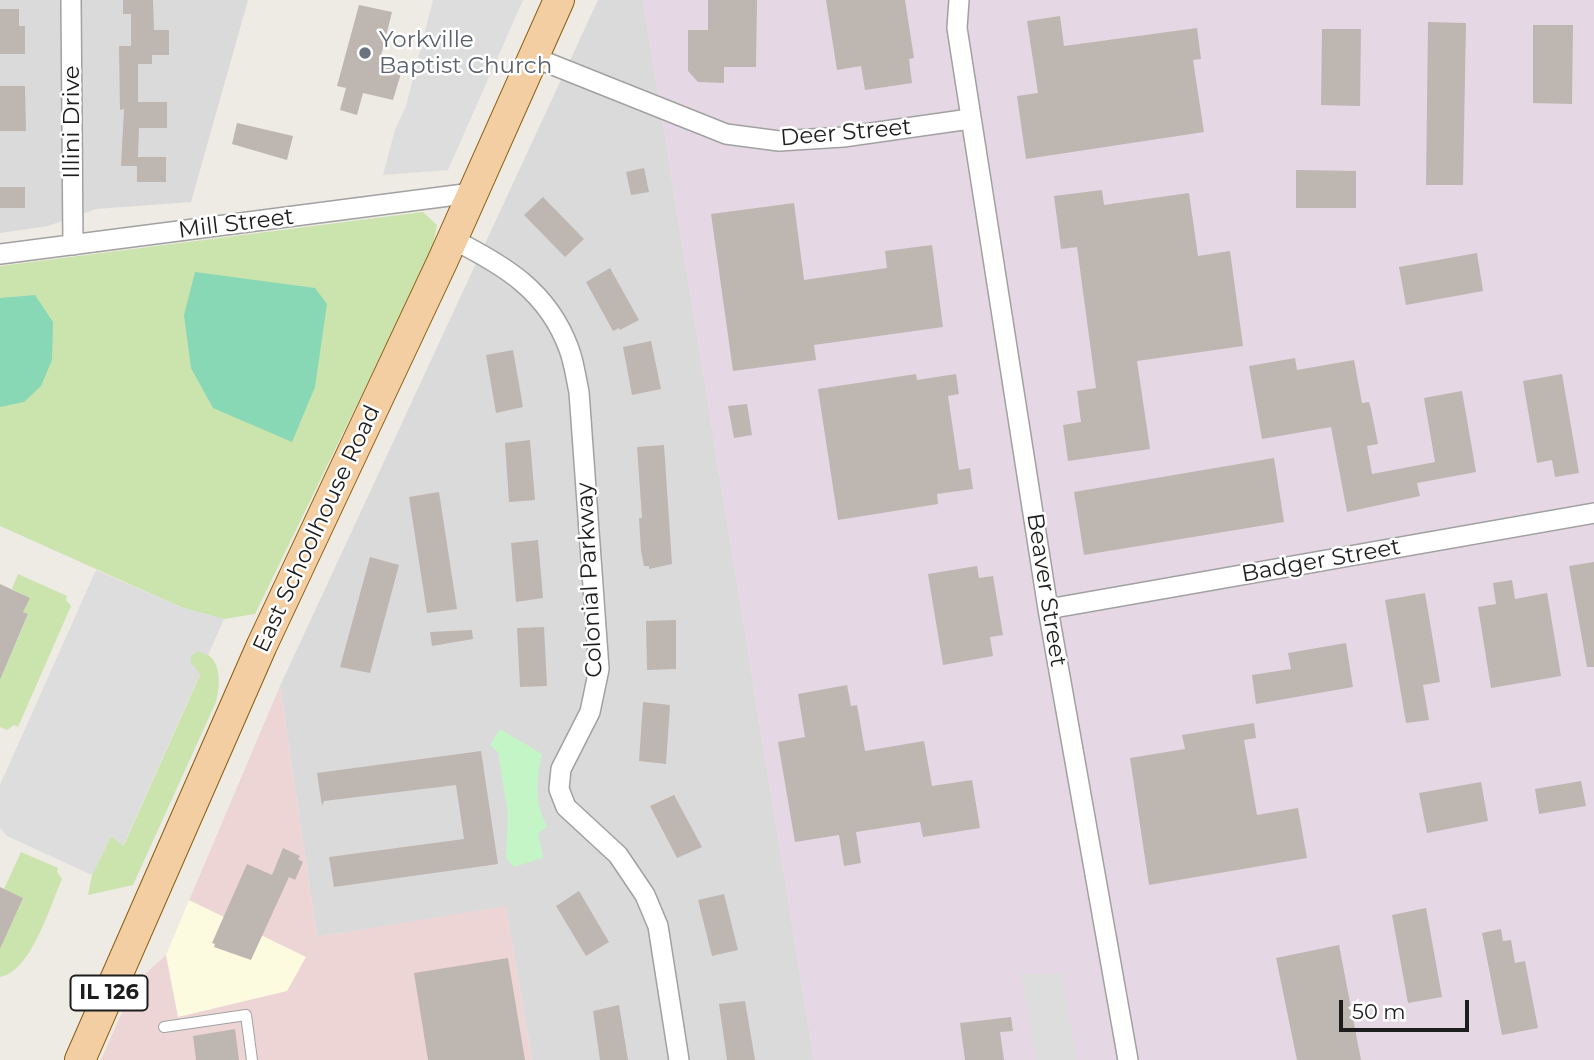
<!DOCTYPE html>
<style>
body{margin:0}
#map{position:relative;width:1594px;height:1060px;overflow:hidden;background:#eeeae4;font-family:Montserrat,sans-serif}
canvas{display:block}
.scale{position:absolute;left:1339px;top:1000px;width:130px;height:32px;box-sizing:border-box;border:4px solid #1d1d1d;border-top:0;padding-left:9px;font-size:21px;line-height:24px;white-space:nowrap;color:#1d1d1d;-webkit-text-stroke:5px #fff;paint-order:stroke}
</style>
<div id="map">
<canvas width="1594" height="1060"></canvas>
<div class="scale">50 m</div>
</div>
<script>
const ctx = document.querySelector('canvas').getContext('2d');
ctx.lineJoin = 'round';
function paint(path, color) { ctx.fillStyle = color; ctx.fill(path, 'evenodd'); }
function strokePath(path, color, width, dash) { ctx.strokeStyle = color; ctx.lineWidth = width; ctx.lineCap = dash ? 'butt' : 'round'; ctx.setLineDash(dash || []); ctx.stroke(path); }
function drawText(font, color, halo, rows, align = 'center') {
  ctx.font = font + ' Montserrat,sans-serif'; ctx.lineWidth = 5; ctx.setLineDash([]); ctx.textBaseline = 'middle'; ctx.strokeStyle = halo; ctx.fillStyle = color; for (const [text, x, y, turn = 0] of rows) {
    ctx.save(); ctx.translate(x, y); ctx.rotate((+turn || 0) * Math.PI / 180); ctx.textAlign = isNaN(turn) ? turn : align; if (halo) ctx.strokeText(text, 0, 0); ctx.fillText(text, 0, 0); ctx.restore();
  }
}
paint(new Path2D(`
 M0,0h248l-57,202 -95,7 -48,17 -48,7z
 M598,0h45l171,1060h-282l-26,-153 -189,30 -37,-251z`), '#dbdadb');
paint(new Path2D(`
 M280,686l37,251 189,-31 26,154h-431l34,-77 31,-28z`), '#edd5d5');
paint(new Path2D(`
 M643,0h951v1060h-780z`), '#e6d7e4');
paint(new Path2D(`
 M189,900l117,57 -19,34 -109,26 -12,-62z`), '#fcfbdf');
paint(new Path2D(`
 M423,212l14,13 -5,25 -177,364 -31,5 -41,-11 -183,-82v-260z
 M18,574l49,22 -1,4 5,6 -53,121 -4,-2 -7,5 -7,-3v-47l28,-65 -5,-3 6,-14 -17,-9z
 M197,651c25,3 24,32 19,51l-83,183 -45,10 4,-20 19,-39 13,9 76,-170 -9,-12v-7z
 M21,852l37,16 -1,4 5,7c-12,27 -31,93 -62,98v-28l22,-51 -18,-9z`), '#cbe4ae');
paint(new Path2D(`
 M500,729l42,25c-6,28 -8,47 5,73l-9,6 5,25 -29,9 -8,-9 2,-44 -10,-62 -8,-7z`), '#c4f5c6');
paint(new Path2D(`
 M195,272l120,16 12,16 -12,83 -23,55 -79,-34 -22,-40 -7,-53z
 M35,295l18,27 -1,38 -11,26 -17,16 -24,5v-109z`), '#88d7b5');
paint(new Path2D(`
 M433,0h90l-75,170 -65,5 12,-45 11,-24z
 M96,570l87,38 41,11 -16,36 -11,-4 -6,5v7l9,11 -77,172 -12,-10 -19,39 -85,-39 -7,-8v-43z
 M1021,973l41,1 15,86h-41z`), '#ddd');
paint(new Path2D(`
 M123,0h30l1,30h15v25h-17v9h-14v38h29v26h-28l-1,29h28v25h-29v-16h-16l3,-57 -4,1 -1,-64h12v-32h-8z
 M708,0h49l-1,67h-32v16l-26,-1 -10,-11v-41h20z
 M826,0h79l9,58 -5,1 3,24 -47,7 -4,-24 -24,4z
 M359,5l33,7 -13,52 23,6 -9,30 -30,-7 -6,22 -17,-5 6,-22 -9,-2z
 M0,9h19v17h6v28h-25z
 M1060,16l4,30 133,-18 4,31 -8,1 11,72 -178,27 -9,-63 21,-3 -11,-72z
 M1428,22l38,1 -3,162h-37z
 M1533,25h40l-1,79 -39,-1z
 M1322,29h39l-1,77 -39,-1z
 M0,86h25l1,45h-26z
 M237,123l56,13 -6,24 -55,-16z
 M644,168l5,24 -18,3 -5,-23z
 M1296,170l60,1v37h-60z
 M0,187h25v21h-25z
 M1102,190l2,15 85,-12 9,63 32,-5 13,95 -106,15 13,88 -82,12 -5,-36 18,-3 -4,-31 19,-3 -19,-141 -16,2 -7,-53z
 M543,197l41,42 -19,18 -41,-42z
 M794,203l10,77 83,-12 -2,-17 47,-6 11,82 -129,18 2,15 -83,11 -22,-157z
 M1477,253l6,38 -77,14 -7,-38z
 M610,268l29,52 -19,10 -1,-2 -6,3 -27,-49z
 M651,341l10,48 -29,6 -9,-48z
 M513,350l10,57 -27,6 -10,-58z
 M1295,358l2,12 57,-10 8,43 7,-1 2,7 7,35 -11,2 5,28 63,-12 -11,-64 38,-7 14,81 -59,11 3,13 -73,16 -16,-85 -69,12 -13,-73z
 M916,374l1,6 39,-6 3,20 -11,2 11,74 11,-2 3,21 -36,5 1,10 -100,16 -20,-131z
 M1562,374l17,99 -24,4 -3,-17 -15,3 -14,-82z
 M747,404l5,31 -18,3 -6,-32z
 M530,440l5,60 -26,2 -4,-59z
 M664,445l8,119 -23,5v-3h-5l-3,-15 -2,-33h3l-5,-71z
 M1274,458l10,64 -200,33 -10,-63z
 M439,492l18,117 -30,4 -18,-116z
 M538,540l5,58 -27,4 -5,-59z
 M370,557l29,8 -29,108 -30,-6z
 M1594,562v105h-7l-18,-101z
 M977,566l2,12 14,-2 10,59 -13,2 3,19 -50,9 -15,-91z
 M1512,580l3,19 32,-6 14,83 -70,12 -13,-81 18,-3 -3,-21z
 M0,584l30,14 -7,14 5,2 -28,66z
 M1425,593l15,89 -17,3 6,35 -23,3 -21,-123z
 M676,620v49l-29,1 -1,-49z
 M544,627l3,59 -27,1 -3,-59z
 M472,630l1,9 -41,7 -2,-14z
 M1346,643l7,44 -97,17 -4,-29 39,-6 -3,-16z
 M847,685l4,21 6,-1 8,46 59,-10 8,45 40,-6 8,48 -57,9 -3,-15 -64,10 5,31 -17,3 -5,-31 -44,7 -17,-100 27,-5 -7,-43z
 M643,702l27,3 -4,59 -27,-3z
 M1254,723l2,15 -12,2 13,75 41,-7 9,50 -158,27 -19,-127 55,-9 -3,-14z
 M481,751l17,113 -164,23 -5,-30 135,-18 -8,-54 -132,16 -2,5 -5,-33z
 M1581,781l5,25 -47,8 -4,-25z
 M1481,782l7,39 -61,12 -8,-40z
 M674,795l28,52 -25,11 -27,-52z
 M283,848l17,8 -2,3 5,3 -8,18 -6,-3 -38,83 -37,-13 1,-3 -3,-1 35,-79 25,11z
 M0,887l23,11 -23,51z
 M579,891l30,51 -23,14 -30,-50z
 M724,894l14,56 -26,6 -14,-56z
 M1426,908l16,89 -34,6 -16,-88z
 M1501,929l2,12 8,-1 4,23 10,-2 13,67 -36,7 -20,-102z
 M1339,945l22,115h-64l-21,-102z
 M508,958l17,102h-97l-14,-87z
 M745,1001l10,59h-28l-8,-56z
 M619,1005l9,55h-28l-7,-49z
 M1011,1017l2,14 -13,1 4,28h-39l-5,-37z
 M235,1029l4,31h-43l-3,-24z`), '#beb6b1');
const lane = new Path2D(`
 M164,1027l82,-12 6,45`);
const street = new Path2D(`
 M71,0l2,245
 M959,0l-2,28 91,581 80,451
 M533,57l193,77 53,7 64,-4 127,-18
 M452,239c52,26 96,52 117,110 5,13 7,29 10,43l20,277 -9,43 -29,57 -2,20 7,18 52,48 27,40 13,31 21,134
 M0,254l472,-61
 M1048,609l546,-96`);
const primary = new Path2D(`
 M80,1060l182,-415 181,-385 116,-260`);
strokePath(lane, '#a1a1a1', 12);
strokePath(street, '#a1a1a1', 22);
strokePath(primary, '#8b5c0c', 32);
strokePath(lane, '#fff', 10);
strokePath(street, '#fff', 19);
strokePath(primary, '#f4cea3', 30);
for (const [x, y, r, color] of [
 [365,53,7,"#6b7280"]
]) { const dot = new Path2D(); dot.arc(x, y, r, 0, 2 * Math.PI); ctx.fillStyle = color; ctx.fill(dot); strokePath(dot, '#fff', 2.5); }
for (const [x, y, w] of [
 [109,993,77]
]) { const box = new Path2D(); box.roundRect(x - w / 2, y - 17.5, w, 35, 5); ctx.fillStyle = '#fff'; ctx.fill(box); strokePath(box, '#1d1d1d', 2); }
drawText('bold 21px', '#1d1d1d', null, [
 ["IL 126",109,993]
]);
drawText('23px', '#5b616d', '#fff', [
 ["Yorkville",379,40],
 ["Baptist Church",379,66]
], 'left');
drawText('23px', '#1d1d1d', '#fff', [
 ["Illini Drive",72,122,-90],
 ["Deer Street",846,133,-5],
 ["Mill Street",236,224,-7],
 ["East Schoolhouse Road",317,529,-65],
 ["Badger Street",1321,561,-10],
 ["Colonial Parkway",590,580,-93],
 ["Beaver Street",1046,590,81]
]);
</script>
